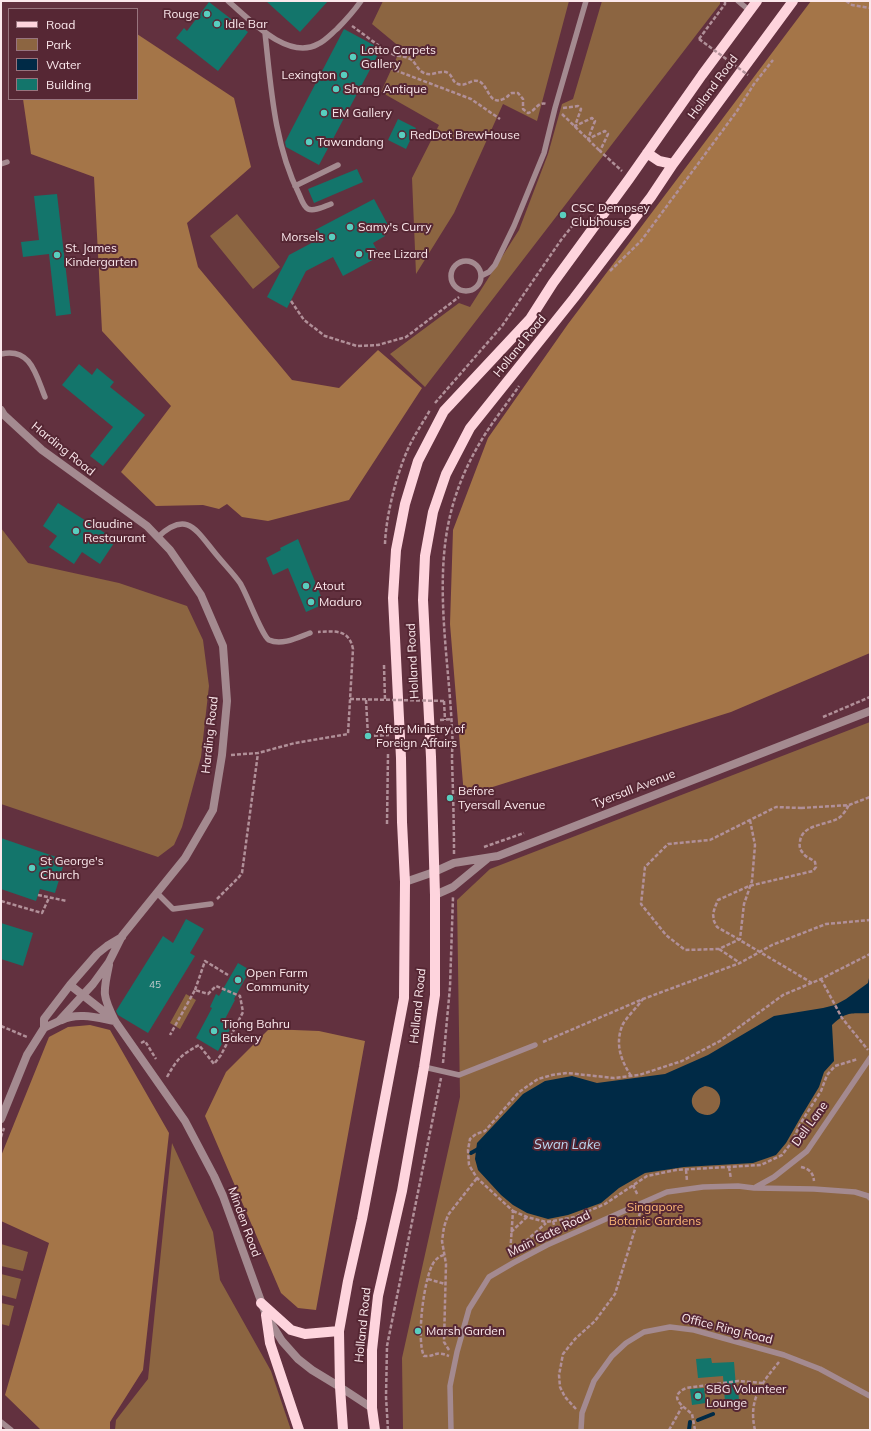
<!DOCTYPE html>
<style>
body{margin:0}
#map{position:relative;width:871px;height:1431px;overflow:hidden;background:#62313f;font-family:Mulish,sans-serif}
canvas{display:block}
.frame{position:absolute;inset:0;border:2px solid #fbe8ec;pointer-events:none}
.legend{position:absolute;left:8px;top:8px;width:130px;height:92px;box-sizing:border-box;background:#562734;border:1px solid #98747e;margin:0;padding:5px 7px;list-style:none;font-size:12px;color:#fbe8ec}
.legend li{display:flex;align-items:center;gap:8px;height:20px}
.legend b{width:20px;border:1px solid #98747e}
</style>
<div id="map">
<canvas width="871" height="1431"></canvas>
<div class="frame"></div>
<ul class="legend">
<li><b style="height:5px;background:#fed4dd"></b>Road</li>
<li><b style="height:11px;background:#8c6541"></b>Park</li>
<li><b style="height:11px;background:#002a46"></b>Water</li>
<li><b style="height:11px;background:#13756b"></b>Building</li>
</ul>
</div>
<script>
const ctx = document.querySelector('canvas').getContext('2d');
ctx.lineJoin = 'round';
function paint(path, color) { ctx.fillStyle = color; ctx.fill(path, 'evenodd'); }
function strokePath(path, color, width, dash) { ctx.strokeStyle = color; ctx.lineWidth = width; ctx.lineCap = dash ? 'butt' : 'round'; ctx.setLineDash(dash || []); ctx.stroke(path); }
function drawText(font, color, halo, rows, align = 'center') {
  ctx.font = font + ' Mulish,sans-serif'; ctx.lineWidth = 4; ctx.setLineDash([]); ctx.textBaseline = 'middle'; ctx.strokeStyle = halo; ctx.fillStyle = color; for (const [text, x, y, turn = 0] of rows) {
    ctx.save(); ctx.translate(x, y); ctx.rotate((+turn || 0) * Math.PI / 180); ctx.textAlign = isNaN(turn) ? turn : align; if (halo) ctx.strokeText(text, 0, 0); ctx.fillText(text, 0, 0); ctx.restore();
  }
}
paint(new Path2D(`
 M383,1h186l-32,120 -34,-17 -49,109 -38,61 -4,-96 27,-53 -58,-33 20,-44 -29,-24z
 M602,1h118v3l-295,383 -35,-33 69,-51 11,4 49,-77 29,-76 14,-50 11,-5z
 M237,214l43,53 -27,22 -43,-53z
 M1,528l27,35 91,20 68,23 16,34 6,46 -8,71 -19,70 -8,18 -16,12 -157,-53z
 M870,722v708h-467l-1,-72 58,-261 -3,-197 33,-31z
 M186,994l10,6 -16,29 -10,-6z
 M172,1143l41,89 7,48 51,91 20,59h-176l1,-10 32,-41z
 M1,1244l27,8 -5,19 -22,-5z
 M1,1274l20,5 -5,20 -15,-4z
 M1,1303l13,3 -5,20 -8,-2z`), '#8c6541');
paint(new Path2D(`
 M811,1h59v652l-139,59 -267,84 -14,-172 3,-94 35,-92 80,-114z
 M137,34l97,64 17,69 -64,56 11,44 94,113 47,8 39,-38 44,38 -73,112 -81,21 -26,-4 -15,-13 -8,5 -16,-4 -47,1 -35,-34 50,-66 -69,-75 -8,-154 -63,-23 -8,-55h114z
 M90,1025l20,5 59,103 -26,237 -33,52v8h-69l-36,-35 44,-152 -48,-22v-65l48,-119 19,-10z
 M269,1029l50,2 46,10 -49,269 -18,-2 -17,-15 -76,-177 21,-44z`), '#a47548');
paint(new Path2D(`
 M870,973v40c-19,1 -22,-3 -38,12l2,36 -10,11 -5,15 -17,28 -16,28 -10,12 -23,8 -69,4 -39,6 -26,15 -18,15 -33,12 -20,4 -21,-6 -14,-8 -12,-10 -23,-25 -3,-11 2,-16 46,-49 22,-13 27,-5 25,7 68,-9 43,-19 66,-39 49,-8 12,-3 11,-6 22,-16zM705,1086c25,3 16,35 -3,28 -4,-1 -6,-3 -8,-6 -6,-10 2,-19 11,-22z`), '#002a46');
strokePath(new Path2D(`
 M471,1153l9,-5
 M698,1420l15,-6
 M689,1430l1,-8`), '#002a46', 4);
paint(new Path2D(`
 M266,1h62l-28,31z
 M209,2l39,30 -30,39 -42,-33 8,-10 3,3z
 M344,29l37,20 -62,116 -33,-18 -1,-5z
 M398,119l18,9 -10,21 -18,-9z
 M357,169l6,13 -49,21 -6,-14z
 M57,194l14,120 -15,2 -7,-62 -26,3 -2,-15 18,-2 -5,-44z
 M374,199l14,26 -6,4 3,7 -12,7 7,13 -37,20 -10,-19 -27,14 -19,37 -20,-11 22,-42 30,-16 -4,-9z
 M79,364l13,11 5,-7 17,14 -4,5 35,28 -42,51 -13,-10 23,-29 -51,-42z
 M58,503l58,37 -16,24 -18,-12 -8,12 -25,-17 8,-11 -14,-10z
 M298,539l26,65 -18,8 -18,-44 -15,7 -7,-17 15,-8 -1,-2z
 M1,838l64,22 -10,33 -15,-4 -4,12 -35,-12z
 M186,919l18,10 -14,24 5,3 -47,77 -30,-18 -2,-4 47,-75 10,7z
 M1,923l32,10 -10,33 -22,-7z
 M238,963l12,7 -16,29 1,1 -10,19 8,5 -15,27 -22,-13 16,-30 -2,-1 6,-13 3,2z
 M711,1358l1,5 22,-1 2,25h2l1,14 -14,1 -2,-26 -25,2 -2,-19z
 M704,1388l2,15 -14,2 -2,-16z`), '#13756b');
strokePath(new Path2D(`
 M846,1l6,4 18,3
 M352,26c13,9 26,20 40,28 5,3 12,1 18,5 6,3 7,11 14,14 8,4 17,-4 24,0 5,3 4,9 10,11 8,3 13,-5 20,-3 11,3 10,27 27,17 3,-1 4,-4 7,-5h6l5,6v10l5,4c8,-2 9,-12 19,-9
 M699,39l26,-35v-3
 M384,66l87,33 29,20
 M563,108l15,-2 3,3 -6,17 17,-8 3,3 -7,18 17,-8 3,3 -8,17 22,20
 M562,114l38,37
 M610,271l31,-30 96,-130 17,-27 19,-24
 M291,301l13,19 21,16 32,10 21,-1 28,-8 53,-40
 M435,403l67,-77 59,-86 25,-31
 M385,544c1,-31 14,-81 29,-107 5,-9 11,-18 16,-27
 M384,665l1,35
 M366,700l2,36 21,-1
 M444,701l1,19
 M823,717l47,-20
 M440,720l12,-1
 M231,755l27,-2 37,-10 53,-9 5,-85c-4,-20 -18,-18 -35,-17
 M801,808l48,-3 21,-8
 M387,824l1,-70
 M484,847l40,-14
 M454,854c0,-31 -1,-63 -2,-94 0,-10 1,-20 0,-30 -3,-69 -18,-146 -2,-214 6,-26 17,-52 31,-75 11,-19 26,-37 38,-55
 M38,895l29,6
 M217,899l22,-22 3,-4 16,-120
 M1,901l41,12 7,-15
 M719,949l21,14
 M821,979l21,39 26,32
 M812,983l-79,-47 -16,-9 -3,-6 -1,-7 2,-7 3,-7 31,-14 64,-15 3,-4 -1,-5c-4,-4 -9,-4 -12,-9 -3,-3 -4,-7 -3,-11 1,-17 25,-17 37,-23 5,-2 9,-9 12,-14
 M195,990l10,-29 23,14
 M1,1026l26,11
 M543,1042l100,-43 97,-36 32,-18 54,-21 44,-4
 M141,1043l4,-2 11,18
 M443,1063l7,-76 3,-90
 M631,1076c-10,-16 -16,-31 -9,-50 3,-7 15,-19 21,-27
 M167,1077c10,-18 14,-22 32,-32l15,19 7,-9 22,-43 -3,-16 -24,-10 -8,8 -13,-4 -25,45
 M1,1137l3,-9
 M729,1167l2,12
 M801,1167c8,2 12,5 13,14
 M686,1170l1,11
 M633,1185l5,11
 M513,1211l14,6 19,5 7,-1 22,-4 30,-13 42,-28 29,-6 85,-5 21,-10 10,-13 8,-18 21,-33 6,-16 8,-9 23,-7
 M553,1221l3,11
 M511,1232l16,-15
 M517,1249l29,-26
 M444,1255c-4,1 -7,3 -10,7 -10,14 -18,78 -10,94 12,1 10,-6 25,0
 M510,1255l3,-44 -36,-33 -8,-13 -1,-15 2,-11 6,-5 9,-3 34,-39 19,-13 14,-4 15,-2 47,5 25,-3 43,-14 38,-20 63,-46 38,-16 49,-25
 M428,1279l17,5
 M449,1350l-5,-8 2,-78 -4,-23 2,-14 4,-12 29,-37
 M576,1409l-11,-12 -5,-10 -1,-12 4,-21 12,-15 20,-18 20,-27 25,-81
 M388,1430l-2,-33 1,-51 54,-268
 M669,1430l13,-23
 M695,1430l-3,-16c-9,-8 -25,-17 -6,-26l52,-7 24,2
 M755,1430c-7,-30 6,-46 24,-68`), '#b19099', 2.5, [4, 2]);
strokePath(new Path2D(`
 M228,1c21,18 60,60 90,43 7,-3 13,-10 19,-15 9,-9 17,-18 24,-28
 M738,1l12,10
 M265,33c6,54 9,111 34,161 2,4 4,12 9,15 6,3 17,-3 23,-5
 M1,164l6,-2
 M295,186l43,-21
 M451 276a15 15 0 1 1 30 0a15 15 0 1 1-30 0Z
 M481,276l8,-4 6,-7 19,-39 30,-73 11,-45 31,-107
 M1,354c30,-7 35,21 44,43
 M158,537c29,-27 38,-7 57,16 8,10 18,20 25,30 7,11 22,53 29,57 13,6 30,-3 41,-7
 M157,893l16,16 38,-5
 M424,1067l35,8 76,-30
 M756,1187l18,-10 33,-26 63,-93
 M1,1422l10,8
 M451,1430l-1,-44 7,-34 12,-43 20,-32 24,-14 34,-18 120,-53 36,-5 35,-1 16,2 60,1 41,3 13,4 2,2
 M581,1430l1,-17 12,-32 18,-25 14,-13 18,-11 26,-5 24,3 90,25 36,14 50,27`), '#a48a90', 5.5);
strokePath(new Path2D(`
 M1,410l3,5 38,35 105,76 23,24 31,45 22,51 4,55 -5,54 -9,55 -28,48 -63,78 -13,26 -16,22 -34,37 -15,7 -17,27 -26,64
 M405,882l29,-10 20,-9 44,-7 372,-145
 M435,895l18,-8 34,-28
 M109,965c-6,28 -7,30 6,56l70,100 29,55 9,20 43,119 16,26 16,18 14,11 28,17 32,21
 M70,985l42,33
 M62,1020c15,-8 36,-2 53,1
 M44,1028v-9l26,-34 27,-31 10,-8 15,-9`), '#a48a90', 8);
strokePath(new Path2D(`
 M647,153l12,8 14,3
 M261,1303l30,27 14,4 34,-3
 M266,1315l4,28 29,87
 M343,1430l-3,-43 -1,-56 9,-50 14,-62 42,-221 1,-116 -3,-60 -1,-64 -8,-160 3,-48 9,-46 13,-43 26,-50 86,-92 23,-36 76,-104 73,-104 55,-74
 M375,1430l-3,-22v-58l6,-54 24,-105 22,-124 11,-72v-100l-4,-138 -8,-157 2,-44 8,-44 13,-38 24,-46 104,-130 77,-101 22,-33 120,-163`), '#fed4dd', 10);
strokePath(new Path2D(`
 M699,39l49,36
 M350,699l94,2
 M750,820l5,25 -3,36 -8,23 -4,35 -21,10 -34,1 -19,-15 -25,-31 4,-37 23,-23 42,-4 66,-33 25,1`), '#b19099', 2.5, [4, 2]);
for (const [x, y, r, color] of [
 [207,14,4,"#59cebf"],
 [217,24,4,"#59cebf"],
 [353,57,4,"#59cebf"],
 [344,75,4,"#59cebf"],
 [336,89,4,"#59cebf"],
 [324,113,4,"#59cebf"],
 [402,135,4,"#59cebf"],
 [309,142,4,"#59cebf"],
 [563,215,4,"#59cebf"],
 [350,227,4,"#59cebf"],
 [332,237,4,"#59cebf"],
 [359,254,4,"#59cebf"],
 [57,255,4,"#59cebf"],
 [76,531,4,"#59cebf"],
 [306,586,4,"#59cebf"],
 [311,602,4,"#59cebf"],
 [368,736,4,"#59cebf"],
 [450,798,4,"#59cebf"],
 [32,868,4,"#59cebf"],
 [238,980,4,"#59cebf"],
 [214,1031,4,"#59cebf"],
 [418,1331,4,"#59cebf"],
 [698,1396,4,"#59cebf"]
]) { const dot = new Path2D(); dot.arc(x, y, r, 0, 2 * Math.PI); ctx.fillStyle = color; ctx.fill(dot); strokePath(dot, '#562734', 1.5); }
drawText('10px', '#c1cbcc', null, [
 ["45",155,985]
]);
drawText('12px', '#fbe8ec', '#562734', [
 ["Rouge",199,14,"right"],
 ["Idle Bar",225,24],
 ["Lotto Carpets",361,50],
 ["Gallery",361,64],
 ["Lexington",336,75,"right"],
 ["Shang Antique",344,89],
 ["EM Gallery",332,113],
 ["RedDot BrewHouse",410,135],
 ["Tawandang",317,142],
 ["CSC Dempsey",571,208],
 ["Clubhouse",571,222],
 ["Samy's Curry",358,227],
 ["Morsels",324,237,"right"],
 ["St. James",65,248],
 ["Kindergarten",65,262],
 ["Tree Lizard",367,254],
 ["Claudine",84,524],
 ["Restaurant",84,538],
 ["Atout",314,586],
 ["Maduro",319,602],
 ["After Ministry of",376,729],
 ["Foreign Affairs",376,743],
 ["Before",458,791],
 ["Tyersall Avenue",458,805],
 ["St George's",40,861],
 ["Church",40,875],
 ["Open Farm",246,973],
 ["Community",246,987],
 ["Tiong Bahru",222,1024],
 ["Bakery",222,1038],
 ["Marsh Garden",426,1331],
 ["SBG Volunteer",706,1389],
 ["Lounge",706,1403]
], 'left');
drawText('12px', '#fbe8ec', '#562734', [
 ["Holland Road",713,87,-54],
 ["Holland Road",520,346,-51],
 ["Harding Road",63,449,39],
 ["Holland Road",413,661,-93],
 ["Harding Road",210,735,-84],
 ["Tyersall Avenue",634,789,-21],
 ["Holland Road",418,1006,-84],
 ["Dell Lane",810,1124,-54],
 ["Minden Road",244,1222,70],
 ["Main Gate Road",549,1234,-26],
 ["Holland Road",363,1325,-84],
 ["Office Ring Road",727,1329,14]
]);
drawText('12px', '#feb977', '#562734', [
 ["Singapore",655,1207],
 ["Botanic Gardens",655,1221]
]);
drawText('italic 13px', '#bcd9f2', '#562734', [
 ["Swan Lake",567,1145]
]);
</script>
